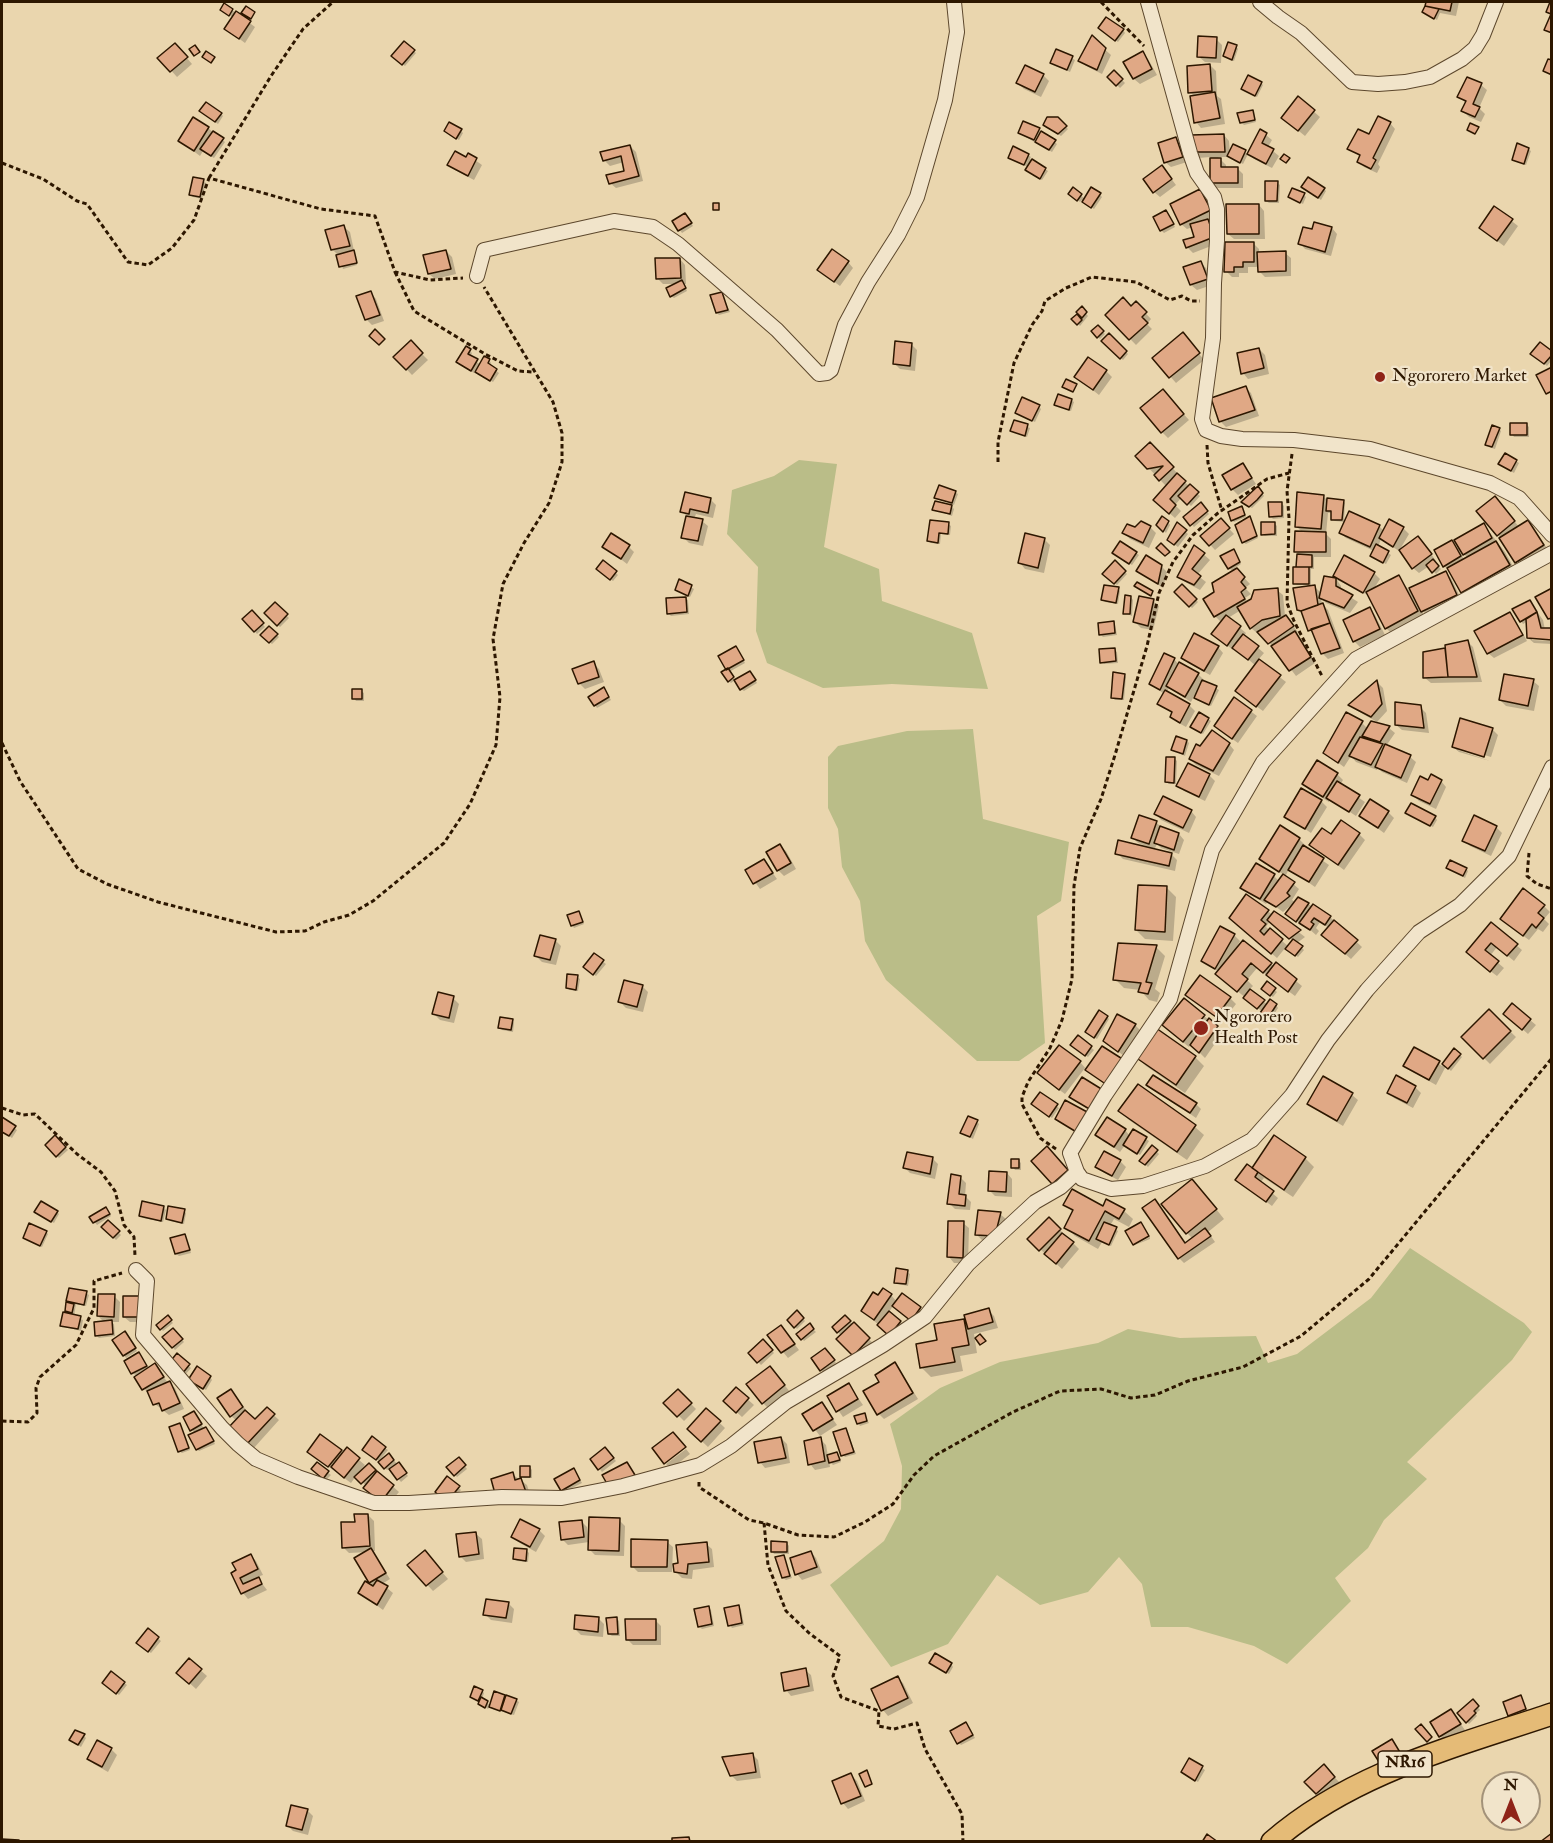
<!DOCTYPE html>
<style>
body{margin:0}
#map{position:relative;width:1553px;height:1843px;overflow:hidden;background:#ead6ae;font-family:"IM FELL Double Pica",serif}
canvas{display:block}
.frame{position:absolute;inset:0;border:3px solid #2d1700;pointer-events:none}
.north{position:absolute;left:1481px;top:1771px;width:60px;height:60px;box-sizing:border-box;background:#f1e4ca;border:2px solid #a39279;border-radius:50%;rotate:0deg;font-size:16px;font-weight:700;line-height:24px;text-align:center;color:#2d1700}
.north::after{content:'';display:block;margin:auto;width:21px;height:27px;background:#8f2418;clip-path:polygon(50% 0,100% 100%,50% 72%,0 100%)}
</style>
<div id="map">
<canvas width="1553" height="1843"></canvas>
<div class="frame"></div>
<div class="north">N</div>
</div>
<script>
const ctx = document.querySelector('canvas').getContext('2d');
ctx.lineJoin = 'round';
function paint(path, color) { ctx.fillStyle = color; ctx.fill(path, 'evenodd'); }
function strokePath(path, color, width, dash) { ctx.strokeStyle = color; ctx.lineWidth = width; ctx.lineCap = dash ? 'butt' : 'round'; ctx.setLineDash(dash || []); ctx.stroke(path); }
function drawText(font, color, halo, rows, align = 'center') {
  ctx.font = font + ' "IM FELL Double Pica",serif'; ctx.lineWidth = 4.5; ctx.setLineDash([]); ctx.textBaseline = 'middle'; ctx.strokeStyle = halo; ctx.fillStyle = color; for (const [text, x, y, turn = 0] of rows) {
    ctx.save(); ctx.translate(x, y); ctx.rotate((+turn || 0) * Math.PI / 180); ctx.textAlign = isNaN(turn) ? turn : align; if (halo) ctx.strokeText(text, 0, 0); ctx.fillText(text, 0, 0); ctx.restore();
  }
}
paint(new Path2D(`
 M799,460l38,4 -13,83 55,22 3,32 90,32 16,56 -96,-5 -69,4 -56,-25 -11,-32 2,-64 -31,-33 5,-44 42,-14z
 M973,729l10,90 86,23 -8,59 -24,15 8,127 -26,18h-42l-91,-81 -21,-39 -5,-40 -18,-34 -4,-38 -10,-21v-51l10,-11 69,-15z
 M1410,1248l114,75 8,9 -20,28 -105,102 20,17 -43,41 -16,28 -33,30 16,23 -64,63 -33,-18 -66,-19h-37l-9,-43 -23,-27 -31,35 -48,13 -43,-30 -49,69 -57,23 -61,-82 54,-44 17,-32 1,-43 -12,-42 50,-36 60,-26 98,-19 30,-14 52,9 76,-2 12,27 29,-9 74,-56z`), '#babd88');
paint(new Path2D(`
 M1428,2h31l-3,14 -16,-3 -3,7 -13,-8z
 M225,5l30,22 -10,16 -19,-14 8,-11 -10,-6z
 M1102,30h21l2,3 -7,9z
 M1092,38l19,17 -9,19 -16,-8 -6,-5z
 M1216,39l6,6 -1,18 -16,-1 -6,-5z
 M404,43l12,10 -11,13 -12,-11z
 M1236,46l2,3 -4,12 -7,-3 -3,-2z
 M180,50l12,14 -15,13 -17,-19z
 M1057,51l18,9 -5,12 -19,-9z
 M1143,53l5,6 9,16 -17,9 -6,-5 -9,-17z
 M1210,65l6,6 1,25 4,3 4,25 -24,4 -5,-6 -1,-25 -5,-5z
 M1114,72l11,11 -5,5 -11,-11z
 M1043,75l6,6 -8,16 -17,-8 -6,-6z
 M1261,83l2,2 -6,12 -11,-6z
 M1481,85l6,5 -8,18 6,6 -4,8 -12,-5 -6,-6 3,-8 -7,-6z
 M1298,98l22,19 -15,19 -16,-13z
 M1252,111l4,11 -12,3 -3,-3z
 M203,114h18l2,2 -5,8z
 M1057,118l11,11 -7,7 -13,-9z
 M1390,123l5,6 -17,35 2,3 -3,6 -13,-6 -5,-6 2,-4 -12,-8z
 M208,128l17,14 -11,16 -11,-7 -3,5 -20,-15z
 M1039,130l18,14 -5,8 -30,-17z
 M461,131l2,2 -4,7 -11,-7z
 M1261,131l11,9 -4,7 11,9 -7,12 -18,-9 -5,-5z
 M1224,135l5,6 1,13 4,-8 14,8 -5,10 -13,-7h-12l8,8v3h11l6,6v14h-26l-6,-5v-26l-13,1 -5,-6z
 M1176,139l6,6 5,17 -16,5 -6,-5z
 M630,146l6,6 7,29 -27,7 -6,-5 16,-11 -2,-10 -14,4 -6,-6z
 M1528,149l3,2 -5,14 -13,-5z
 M468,155l14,10 -8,15 -19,-10 -6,-5 17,-6z
 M1028,155l3,2 -1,2 18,12 -6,9 -13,-8 -1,-5 -19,-9z
 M1167,173l9,12 -16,12 -6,-5z
 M203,181l3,2 -4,16 -9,-2 -3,-3z
 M1277,182l3,3 -1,18h-10l-3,-2z
 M1073,189l12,10 15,-4 2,2 -8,12 -12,-9 -2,2 -10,-8z
 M1306,189h18l2,2 -5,9z
 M1200,191l6,5 9,19 -9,5 7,7 6,16 -26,10 -6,-6 9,-9 -3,-11 -6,2 -6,-5z
 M1304,195l2,2 -3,7 -14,-7z
 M1259,205l5,6 1,28h-31l-6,-5z
 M1495,208l23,18 -14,20 -24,-18z
 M1168,214l7,13 -11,6 -3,-3z
 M687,217l6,9 -11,7 -8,-11z
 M344,227l6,5 7,33 -14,4 -6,-15 -5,-5z
 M1332,228l5,6 -6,22 -26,-7 -5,-6 13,-12z
 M1254,244l5,5v4h26l6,5v18l-26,1 -6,-6v-4h-11v6h-9v4h-7l-6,-6z
 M446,251l6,6 4,17 -21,5 -6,-5z
 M680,259l5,6 1,19h-2l3,7 -13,7 -3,-2 6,-12h-14l-6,-6z
 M848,262l5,6 -13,18 -15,-11z
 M1201,263l5,5 6,17 -15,5 -6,-5z
 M371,293l5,6 8,22 -12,4 -6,-6z
 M722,294l8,18 -11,3 -2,-2z
 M1136,303l15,16 -4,5 5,5 -16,16 -29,-30 24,-7z
 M1082,309l6,7 -8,10 -6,-7z
 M1098,327l7,7 -5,5 -7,-7z
 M1109,335l19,19 -5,6 -20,-19z
 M1188,340l16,20 -28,23 -22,-25z
 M411,343l17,17 -16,15 -17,-18z
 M911,344l6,6 -2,21 -15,-2 -5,-5z
 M1259,349l6,6 4,19 -21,5 -5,-6z
 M470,351l2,2 -2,4 11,8 8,-5 2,3 -2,3 10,7 -6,9 -18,-12 -1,3 -14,-9z
 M1552,353v7l-5,6 -12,-10z
 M1106,371l6,6 -13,18 -23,-18z
 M1246,388l5,5 8,23 -33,11 -6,-6z
 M1166,395l23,25 -21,18 -6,-6z
 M1071,400l3,2 -3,9 -15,-6z
 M1039,407l2,2 -6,13 -18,-9z
 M1015,422l15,6 -3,9 -15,-7z
 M1526,424l3,3v10h-15l-2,-3z
 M1499,429l2,2 -6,18 -6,-2 -2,-3z
 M1150,444l28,30 -1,1 23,21 -9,10 -9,-9 -7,8 6,6 -6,7 -15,-13 6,-19 -29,-30z
 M1505,455l14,8 -5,10 -12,-7z
 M1243,465l13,19 -18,11 -6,-6z
 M1260,491l4,5 -12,12 -6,-3z
 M955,492l3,2 -4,11 -18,-8z
 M1323,496l3,3 17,2 2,2 -1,19 -9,-1 -3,-2 1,-6h-5l-2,21 5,5v18h-17v12h-3v18h4l6,6 4,-15 12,2 4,6v5l17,11 -8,11 -24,-10 -5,-5 1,6 6,6 16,43 -16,6 -5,-5 -7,-18 -7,-6 -5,-15 -5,-5 8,-25h-10l-2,-2 5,-27 -4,-5 7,-18 -7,-7z
 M711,500l5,5 -3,13 -17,-4 -2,5 8,2 6,5 -5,20 -14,-3 -6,-6 5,-20 -7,-6z
 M1200,504l9,10 -15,13 -9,-10z
 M1282,504l2,2v12l-11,1 -2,-2z
 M1501,504l18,23 9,-5 21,29 -27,16 -24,-32z
 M951,506l3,3 -2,7 -18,-7z
 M1241,507l5,10 -12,5 -2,-2z
 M1249,518l9,20 -12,6 -3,-2z
 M1221,520l13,14 -19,16 -13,-14z
 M1168,522l2,3 -4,8 -8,-8z
 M948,524l3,2 -1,9 -9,-1 -1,10 -9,-1 -2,-2z
 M1177,524l11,10 -10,13 -7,-5z
 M1275,524l2,2v10h-12l-3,-2z
 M1484,525l21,27 13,23 -47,26 -9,-9 -12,-21 -6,-5 7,-24 8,7 5,11 4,-2 -6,-6z
 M1379,526l5,5 19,-3 6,6 -10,17 -18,-12 -3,8 13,8 -5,9 -11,-6 -1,-7 -28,-13 -6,-5z
 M1150,527l6,6 -7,15 -19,-9 -6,-6z
 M1044,539l6,6 -6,28 -19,-4 -5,-6z
 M1424,544l12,17 -2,1 7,7 -5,5 -7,-8 -10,7 -6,-5z
 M604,546l25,1 5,5 -7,12z
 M1195,547l15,13 -13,15 9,7 -6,8 -15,-8 -6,-6z
 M1234,551l7,13 -6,4 15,16 -5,4 6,6 -6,4 3,5 29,-13 6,5 2,21 13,16 -2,2 19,29 -19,13 -22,-29 -23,-19 -10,-18 -13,8 18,15 -2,3 20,17 -6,7 28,22 -23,29 -21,-15 14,-30 -21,-18 -2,2 -14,-11 3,-16 -7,-7 1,-23 18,-21 -5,-4z
 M1136,553l3,2 -7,10 -15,-10z
 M603,562l15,13 -5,6 -13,-10z
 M1115,562l12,12 -10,11 -13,-11z
 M1161,566l6,6 -4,16 -25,-17z
 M1374,573l6,6 -7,11 25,-13 11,13 37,-17 5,5 11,23 -34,16 -6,-7 4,10 -31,17 -9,-9 -16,-32 -33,-16h2l-5,-4z
 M680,581l14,8 -4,8 -13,-7z
 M1182,586l16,16 -6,6 -16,-16z
 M1118,589l2,2 -2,13 -13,-2 -2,-3z
 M1131,597l2,3 -1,16 -7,-3z
 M685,598l3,2 1,14 -18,2 -3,-3z
 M1153,601l6,5 -6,24 -12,-2 -6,-6z
 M1530,602l13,18 2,10 -13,7v3l20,1v3l-18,-1 -6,-5v-17l-5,3 -2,-3z
 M275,604l14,14 -9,9 -14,-14z
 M1370,609l5,6 10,20 -25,12 -6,-6z
 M252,612l13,15 -8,7 -13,-15z
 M1510,613l5,6 12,22 -33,17 -6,-5z
 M1113,623l2,2 2,10 -14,2 -3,-3z
 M269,628l10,9 -7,7 -10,-9z
 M1467,641l6,6 9,35 -51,1 -6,-5v-25l22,-3z
 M1218,647l5,6 -13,22 -22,-12 -6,-5z
 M1114,649l3,3 1,11 -14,1 -2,-2z
 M738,650l7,13 -16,9 6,8 -4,3 -2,-2 -1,-11z
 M1174,659l5,6 19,9 6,6 -1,1 16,9 -8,16 -17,-10 -3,6 -22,-14 -3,5 23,12 6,6 -9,16 -9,-5 -6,-5 2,-3 -14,-10 5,-10 -13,-10z
 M593,663l6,6 5,13 -19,7 -6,-6z
 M752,675l5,8 -13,8 -3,-2z
 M1124,675l2,2 -2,23h-9l-3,-3z
 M1533,681l6,5 -5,25 -28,-5 -6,-6z
 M1377,682l6,6 4,23 -10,11 -21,-12 -6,-5z
 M361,691l3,2v8h-8l-2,-3z
 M606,692l5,8 -14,8 -7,-11z
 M1234,699l23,17 -19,27 -17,-12z
 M1420,707l6,6 3,20 -27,-3 -6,-5z
 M1347,714l15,9 6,6 4,-6 17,5 6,5 -9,13 24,11 6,5 -9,21 -25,-11 -4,-4 -1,2 -21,-8 -5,-6 -7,11 -19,-14z
 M1208,719l3,2 -8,13 -8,-5z
 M1492,729l6,6 -7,22 -33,-10v3l32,11 -31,-9 -6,-5z
 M1187,741l2,2 -4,13 -12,-6z
 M1229,744l5,6 -15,26 -23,-11 -6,-6 10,-11z
 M1175,759l2,2 -1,23h-7l-3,-2z
 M1337,774l6,6 -3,5 25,17 -9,14 -26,-17 -1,3 -20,-12 -6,-6z
 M1209,775l6,6 -10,20 -21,-10 -6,-5z
 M1441,781l5,6 -10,22 -17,-8 -6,-6 16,-13z
 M1321,801l6,6 -16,26 -25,-17z
 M1191,811l5,6 -7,16 -28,-13 -5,-6z
 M1388,812l6,6 -10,15 -23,-17z
 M1410,815l25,2 2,3 -4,7z
 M1156,822l6,6 17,6 5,6 -5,14 -18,-6 -4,-4 -3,6 18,5 5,5 -2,11 -52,-12 -6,-6 31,-4 1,-2 -11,-4 -6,-6z
 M1496,827l6,6 -11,23 -21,-10 -6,-6z
 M1359,834l6,6 -21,30 -33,-25 21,-8z
 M1299,839l6,6 -2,2 26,18 -14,22 -26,-18 -4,8 14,12 -7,11 3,2 -12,10 -15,-11 -2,3 -18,-11 -6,-5 32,-12 5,5 5,-6 -23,-16z
 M780,846l6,5 10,18 -12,7 -6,-6 -10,-18z
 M764,861l13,18 -17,10 -13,-18z
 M1448,868l18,1 2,2 -3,7z
 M1167,888l9,9 -3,44 -28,-2 -9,-9z
 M1246,896l27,19 1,-2 31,24 -8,6 7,7 -6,7 -12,-10 -9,11 -41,-35zM1270,921l23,20 -4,6 -23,-20z
 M1308,904l22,13 32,30 -11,12 -22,-19v-12l-9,-6 -4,6 3,3 -3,4 -16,-14 -1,2 -9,-7z
 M1544,906l6,6 -6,7 5,5 -6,8 -5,-3 -9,11 -22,-16z
 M578,913l6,11 -10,4 -2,-3z
 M1491,924l31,26 -8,11 -17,-14 -7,9 14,12 -7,8 -24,-18z
 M1234,935l6,6 -5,9 36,14 3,3 2,-2 26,21 -7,10 -38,-28 -10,12 6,6 -4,4 19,15h8l2,3 -7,11 -48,-40 -4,-7 -16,-11z
 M555,940l6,6 -5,19 -14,-3 -6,-6z
 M1156,947l9,9 -10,33 5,4 -3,9 -8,-2 -9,-10 -16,-2 -9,-9z
 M594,955l12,9 -10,12 -9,-7z
 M577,977l3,2 -2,12 -8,-1 -3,-2z
 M1267,984l10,8 -4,5 -8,-6z
 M642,986l6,6 -5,20 -17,-4 -6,-6z
 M1191,997l39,1 6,6 -14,18z
 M453,998l6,6 -5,19 -14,-3 -6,-6z
 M1489,1011l27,26 -26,27 -27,-27z
 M1204,1016l19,16 -18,26 -14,-14 -2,3 -20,-16z
 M1107,1017l2,2 -12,20 -8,-5z
 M1511,1019l19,1 6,5 -8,9z
 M512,1020l2,3 -1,9 -11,-2 -3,-3z
 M1135,1025l6,6 -17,25 -13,-10z
 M1078,1037l16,13 -6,7 -14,-10z
 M1415,1049l27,17 12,-16 8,7 -11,14 -5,-5 -10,19 -25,-14 -6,-6z
 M1137,1057h58l9,9 -19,27 -39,-27z
 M1080,1062l7,8 26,20 -28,-22 -20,26 -21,-15z
 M1148,1085l48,19 5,5 -5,9z
 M1138,1086l57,41 9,8 -17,25 -58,-40 -9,-9z
 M1415,1087l6,6 -8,15 -19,-10 -5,-6z
 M1040,1094l19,14 -7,10 -17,-12z
 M1352,1095l6,5 -15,26 -28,-17 -6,-5z
 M2,1119l15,11 -5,8 -10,-7z
 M977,1122l2,2 -6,15 -11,-6z
 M1125,1130l5,6 3,-5 16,10 -9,14 -15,-10 -5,7 -23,-17z
 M55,1138l13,12 -9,8 -12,-13z
 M1152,1147l7,7 -11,13 -7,-7z
 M1053,1154l19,23 -13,11 -6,-5z
 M1305,1158l9,9 -21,30 -29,-19 -4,5 18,15 -6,8 -35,-26 15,-10z
 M933,1159l5,5 -3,15 -25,-6 -5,-5z
 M1018,1160l3,3v7h-6l-2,-3z
 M1120,1161l6,6 -8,13 -15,-8 -6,-6z
 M1007,1173l5,6v18l-17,-1 -6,-6z
 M960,1177l6,6 -1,13 6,6 -1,8 -15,-1 -6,-6z
 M1201,1190l23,29 -16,13 7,10 -31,21 -5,-5 -19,-51 26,37 7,-5 -6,-6z
 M1065,1205l59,6 9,8 -4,8 -15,-8 -4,7 8,5 -7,15 -9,-4 -4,7 -23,-13 -9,-9 8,-14z
 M163,1207l3,3 -3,12 -20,-4 -3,-3z
 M106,1209l5,7 -14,9 -6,-8z
 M184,1211l2,2 -2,11 -14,-3 -3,-3z
 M57,1212l2,2 -5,9 -15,-9z
 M1000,1214l6,5 -5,22 -19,-1 -5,-5z
 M1049,1219l30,30 -17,20 -33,-30z
 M108,1222l13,13 -5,5 -13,-13z
 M963,1223l6,5 -1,35h-14l-5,-6z
 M46,1232l2,2 -6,13 -17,-9z
 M185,1235l6,18 -12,3 -3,-2z
 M1150,1237v2l-15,6z
 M907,1272l3,2 -2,12 -10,-2 -2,-2z
 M70,1289l16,4 3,2 -3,11 -10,-2 -2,12 9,4 -2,11 -16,-4 -3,-2z
 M891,1295l6,7 23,6 6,6 -9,11 -24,-19 -4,6 14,12 -11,13 -29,-26 15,-14z
 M114,1296l6,6 -1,20h-8l3,2 1,12 -16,2 -3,-3 9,-12 -7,-7z
 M124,1298l21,24h-15l-6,-5z
 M988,1310l6,6 4,12 -24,6 3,19 -17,3 3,15 -32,6 -9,-9 -5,-23 22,-4 25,-20 5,5z
 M797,1312l8,9 -8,8 -8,-9z
 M167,1317l6,6 -10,8 -5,-6z
 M845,1317l30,28 -15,15 -26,-33z
 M810,1326l6,6 -12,9 -6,-7z
 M173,1330l11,12 -9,8 -11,-13z
 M786,1333l13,17 -11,8 -19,-23z
 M128,1336l9,15 -11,7 -2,-3z
 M763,1341l11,12 -13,12 -11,-12z
 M828,1352l8,11 -12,9 -3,-2z
 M177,1356l14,12 -6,7 -14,-12z
 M142,1357l7,12 6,-4 13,18 7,5 9,21 -15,6 -14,-11 -29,-42z
 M894,1364l6,6 18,29 -34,20 -5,-5 2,-32z
 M775,1373l15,19 -22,16 -5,-5z
 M210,1377l2,3 -6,10 -14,-8z
 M849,1385l14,20 -20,12 -14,-20z
 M736,1389l18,16 -12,12 -11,-10z
 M231,1391l24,30 12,-12 12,11 -26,29 -17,-15 1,-13 -6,-5z
 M678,1391l18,18 -12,12 -18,-18z
 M822,1404l15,21 -17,11 -16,-21z
 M706,1410l19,18 -17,19 -19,-18z
 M196,1415l8,14 5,2 6,13 -16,7 -2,-2 -1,-15 -4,-4z
 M864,1415l5,8 -9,3 -2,-3z
 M180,1425l10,25 -8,3 -3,-2z
 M846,1430l10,24 -11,3 -2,-2z
 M781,1438l6,6 3,19 -25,5 -5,-6z
 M820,1439l6,6 2,11 9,-2 4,8 -8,3 -4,-4 1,6 -15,3 -5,-6z
 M385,1448l3,2 -9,11 -12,-9z
 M605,1449l11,12 -14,11 -10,-13z
 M686,1449l4,5 -19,15 -5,-5z
 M347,1450l18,15 -5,6 1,1 8,-7 30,27 -12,14 -31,-30 -5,7 -36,-26 26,-6 3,3z
 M389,1455l19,21 -7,6 -11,-14 -3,2 -7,-8z
 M459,1459l8,10 -10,8 -9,-10z
 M317,1464l14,11 -5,5 -11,-8z
 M530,1467l2,3v8h-8l-3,-2z
 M576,1472l6,11 -18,9 -2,-2z
 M512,1474l15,11 4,13 -26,7 -6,-5z
 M447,1478l14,12 -11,13z
 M368,1515l6,6 1,30h-3l18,28 -8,5 11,9 -10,17 -23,-17 16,-4 -6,-7 -2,-30 -19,1 -6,-6 13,-24z
 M619,1520l6,6 -1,30 -29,-1 -6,-6v-7l-21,3 -5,-5 18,-19 6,6 1,7z
 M539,1530l6,6 -9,16 -18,-10 -5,-6z
 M476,1534l6,5 2,20 -18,3 -6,-6z
 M667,1542l6,5 -1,25h-34l-6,-6z
 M787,1543l2,3v8h-15l-2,-3z
 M706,1544l6,5 2,18 -21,3 -1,9 -10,-1 -6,-6 3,-7z
 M526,1550l3,3 -1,9 -11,-1 -3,-2z
 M811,1552l5,6 6,15 -20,7 -5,-6z
 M251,1555l5,6 7,14 -6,2 10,13 -19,9 -5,-6 -10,-20z
 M783,1556l9,22 -6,2 -3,-2z
 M430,1558l18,21 -15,12 -24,-26z
 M508,1603l6,6 -2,14 -21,-3 -6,-6z
 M738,1606l3,3 3,16 -12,3 -2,-3z
 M708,1607l3,3 3,16 -12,3 -3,-3z
 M599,1619l5,5 -1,13 -22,-2 -6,-6z
 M617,1619l2,2 1,15h-8l-3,-2z
 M655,1620l6,6v19h-28l-6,-6z
 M148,1630l13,11 -10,12 -13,-10z
 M189,1660l18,16 -11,13 -12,-11z
 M951,1664l2,3 -4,7 -16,-9z
 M805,1670l6,5 3,16 -23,5 -5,-6z
 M111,1673l16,12 -8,10 -15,-12z
 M897,1678l6,5 10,20 -25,13 -5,-6z
 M482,1691l2,2 -2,6 9,7 4,-13 21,7 3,2 -5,13 -21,-6 -3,-3 -2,3 -17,-12z
 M1521,1697l7,14 -16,6 -2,-2z
 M1473,1701l7,9 -5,4 2,2 -8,8 -10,-11z
 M1451,1711l14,19 -19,12 -6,-6z
 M966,1724l9,14 -14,7 -2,-2z
 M84,1736l2,2 -5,9 -10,-7z
 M111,1749l6,6 -9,17 -14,-8 -6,-5z
 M752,1754l6,6 3,18 -24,3 -6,-6z
 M1190,1760l15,10 -7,12 -13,-8z
 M1324,1766l16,17 -17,16 -16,-17z
 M851,1775l6,6 8,20 -17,8 -5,-6z
 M307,1810l6,6 -5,19 -15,-4 -5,-5z`), '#0003');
const building = new Path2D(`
 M1426,2h26l-2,9 -25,-5z
 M1550,2h2v31l-8,-3 7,-16 -5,-2z
 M224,3l9,6 -4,7 -9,-6z
 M246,6l9,6 -4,7 -10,-6z
 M1425,6l14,3 -5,10 -12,-7z
 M236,11l15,10 -12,18 -15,-10z
 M1106,17l18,12 -9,12 -17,-13z
 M1092,35l14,13 -9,22 -19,-9z
 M1198,36l19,1 -1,21 -19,-1z
 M404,41l11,9 -13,15 -11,-9z
 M1228,42l9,3 -5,15 -9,-4z
 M175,43l13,14 -18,15 -13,-14z
 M195,45l5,7 -6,4 -5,-7z
 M1056,49l17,7 -6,14 -17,-7z
 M206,51l9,6 -4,6 -9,-6z
 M1143,51l9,18 -19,10 -10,-17z
 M1548,59l4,1v15l-9,-4z
 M1210,64l2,27 -24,2 -1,-27z
 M1025,65l19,9 -9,18 -19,-9z
 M1114,70l9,9 -7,7 -9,-9z
 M1248,75l14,7 -7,14 -14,-7z
 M1467,77l15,6 -9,21 7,3 -5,10 -14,-6 5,-10 -9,-4z
 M1215,92l5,26 -26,5 -4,-27z
 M1298,96l17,14 -17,21 -17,-13z
 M206,102l16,11 -7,9 -16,-11z
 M1253,110l2,10 -15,3 -3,-10z
 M1378,116l13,6 -18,36 3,2 -5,9 -14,-7 3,-7 -13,-6 11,-20 11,5z
 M193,117l16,10 -15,24 -16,-10z
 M1047,117h11l9,9 -9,8 -15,-9z
 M1023,121l17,7 -6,12 -16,-7z
 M449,122l13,7 -6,10 -12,-8z
 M1470,123l9,4 -4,7 -8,-4z
 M1260,129l7,4 -5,10 12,6 -8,15 -19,-10z
 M213,131l11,7 -13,18 -11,-7z
 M1041,131l15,9 -7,10 -14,-8z
 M1224,134l1,18h-34v-17z
 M1176,137l7,20 -19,6 -6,-20z
 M1517,143l12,5 -5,16 -12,-4z
 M1233,144l13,6 -6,13 -13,-7z
 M630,145l9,31 -30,8 -3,-9 18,-4 -3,-15 -18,5 -3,-9z
 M1013,146l16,8 -5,11 -16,-7z
 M455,151l11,6 2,-4 9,5 -9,18 -21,-11z
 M1284,154l6,4 -4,5 -6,-4z
 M1210,158h11v9h17v16h-28z
 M1032,159l14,9 -6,11 -15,-9z
 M1162,165l10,14 -19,14 -10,-14z
 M193,177l11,2 -4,18 -11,-2z
 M1308,177l17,11 -7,10 -17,-11z
 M1265,181h13l-1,20h-12z
 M1073,187l9,7 -5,7 -9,-7z
 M1091,187l10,6 -10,15 -9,-6z
 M1292,188l13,5 -5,10 -12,-6z
 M1200,189l11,21 -31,15 -10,-21z
 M713,203h6v7h-6z
 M1226,204h33v30h-32z
 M1494,206l19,13 -16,22 -18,-13z
 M1166,210l8,14 -14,7 -7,-14z
 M685,213l7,10 -14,8 -6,-10z
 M1208,219l6,18 -28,11 -3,-8 11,-3 -4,-13z
 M1314,222l18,5 -7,25 -27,-8 5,-17 9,2z
 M344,225l6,21 -19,4 -6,-20z
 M1225,242h29v20h-11v5h-9v5h-10z
 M832,249l17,12 -15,21 -17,-12z
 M354,250l3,13 -18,4 -3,-12z
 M446,250l5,19 -23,5 -5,-19z
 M1286,251v20l-28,1 -1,-20z
 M655,258h25l1,20 -25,1z
 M1201,261l7,18 -18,6 -7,-18z
 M682,280l4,8 -16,9 -4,-9z
 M371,291l9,24 -15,5 -9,-24z
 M722,292l6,18 -12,3 -6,-18z
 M1123,297l8,9 5,-5 11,11 -5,5 6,6 -19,17 -24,-25z
 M1082,306l5,6 -5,6 -6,-6z
 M1077,314l5,6 -5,5 -6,-6z
 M1098,325l6,6 -7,7 -6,-7z
 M375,329l10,10 -6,6 -10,-9z
 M1183,332l17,21 -31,25 -17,-20z
 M1109,333l18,18 -7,8 -19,-18z
 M411,340l12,13 -17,17 -13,-13z
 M895,341l17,2 -2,23 -17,-2z
 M1540,342l12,9v4l-8,9 -14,-10z
 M466,346l5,3 -3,5 10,5 -7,12 -15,-9z
 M1259,348l5,20 -23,6 -4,-21z
 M484,356l6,3 -2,4 9,6 -7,12 -15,-9z
 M1088,357l19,13 -14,20 -19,-13z
 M1552,367v24l-6,3 -10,-19z
 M1066,379l11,5 -4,8 -11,-5z
 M1246,386l9,24 -36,12 -8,-24z
 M1163,389l21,25 -23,19 -21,-25z
 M1058,394l14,5 -3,11 -15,-5z
 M1022,397l18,8 -8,16 -17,-8z
 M1014,420l14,4 -3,12 -15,-5z
 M1510,423h17v12h-17z
 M1492,425l8,3 -8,19 -7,-2z
 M1150,442l24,25 -15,14 -5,-6 9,-9 -16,3 -12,-13z
 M1505,453l12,7 -6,11 -13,-7z
 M1243,463l9,15 -21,12 -9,-15z
 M1177,473l9,8 -16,18 6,6 -7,9 -16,-14z
 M1190,484l9,8 -12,13 -9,-9z
 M939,485l17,6 -4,12 -18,-5z
 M1258,486l5,7 -6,7 -8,7 -8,-5z
 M685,492l26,6 -3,15 -18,-4 -1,5 -9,-2z
 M1297,492l27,3 -3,34 -26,-2z
 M1495,496l20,25 -18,15 -21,-25z
 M1327,498l17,2 -2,20h-11v-9h-5z
 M935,501l17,4 -2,9 -18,-4z
 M1201,502l7,9 -18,15 -7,-9z
 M1268,502h14v14l-13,1z
 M1242,506l3,9 -14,6 -3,-9z
 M1349,511l31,14 -10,22 -31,-14z
 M686,516l17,3 -5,22 -17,-3z
 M1162,516l7,5 -6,11 -7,-7z
 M1250,516l7,20 -15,7 -7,-18z
 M1221,518l9,10 -21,18 -9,-10z
 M1389,519l15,8 -11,20 -14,-9z
 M930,520l19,2 -1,12 -9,-1 -1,10 -11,-2z
 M1528,520l16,25 -29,18 -16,-25z
 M1141,521l10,5 -8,17 -21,-10 5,-9 8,3z
 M1177,522l10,8 -13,15 -7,-5z
 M1261,522h14v12l-14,1z
 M1484,523l8,15 -29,17 -9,-15z
 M1295,531l31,1v20h-32z
 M611,533l19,12 -9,14 -19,-12z
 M1025,533l20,5 -7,30 -20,-5z
 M1418,536l14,18 -20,15 -13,-19z
 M1452,540l9,16 -18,11 -9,-17z
 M1120,541l17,11 -8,12 -17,-11z
 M1496,541l14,24 -49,28 -14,-25z
 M1161,543l9,9 -5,4 -9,-8z
 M1376,544l13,7 -6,12 -13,-7z
 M1194,545l11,8 -13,16 9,7 -7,9 -17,-8z
 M1234,549l6,13 -12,7 -8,-13z
 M1297,554l15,1v12h-16z
 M1146,555l16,10 -4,19 -22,-13z
 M1344,555l31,17 -12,21 -30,-17z
 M1433,559l6,7 -7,7 -6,-8z
 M603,560l14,11 -7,9 -14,-11z
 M1115,560l11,11 -12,13 -12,-10z
 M1293,567h16v17h-16z
 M1237,568l8,9 -4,5 5,6 -5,4 4,7 -31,18 -11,-18 11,-7 -2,-9z
 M1446,571l11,24 -36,17 -12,-24z
 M1399,575l19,36 -33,18 -19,-37z
 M1324,576l12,2v8l17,9 -9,13 -25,-10z
 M679,579l13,6 -4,11 -13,-6z
 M1137,582l16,9 -2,5 -17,-10z
 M1182,584l15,15 -8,8 -15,-15z
 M1104,585l15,2 -3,16 -15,-3z
 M1315,585l3,20 -17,6 -4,-1 -4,-22z
 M1278,588l2,28 -18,4 -12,9 -13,-22 14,-8 3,-9z
 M1552,588v30l-4,1 -13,-22z
 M1125,595l6,1 -1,18h-7z
 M1139,596l15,3 -6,27 -15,-4z
 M686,597l1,15 -20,2 -1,-16z
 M1530,600l7,12 -17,10 -8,-13z
 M275,602l13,12 -11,12 -13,-13z
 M1323,603l7,20 -22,8 -7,-20z
 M1370,607l10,22 -27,13 -10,-22z
 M252,610l12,13 -10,9 -12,-13z
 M1510,612l13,23 -36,19 -13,-23z
 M1537,612l4,16h11v12l-25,-2 -1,-19z
 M1226,615l15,11 -14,20 -16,-12z
 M1286,615l8,11 -26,18 -11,-12z
 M1114,621l1,12 -16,2 -1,-12z
 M1330,623l10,25 -19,6 -10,-25z
 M269,626l9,8 -9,9 -9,-8z
 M1295,631l16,26 -22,14 -18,-25z
 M1194,633l25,13 -15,25 -23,-13z
 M1243,634l16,12 -11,14 -16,-12z
 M1468,640l9,37h-29l-3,-32z
 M736,646l8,14 -18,10 -8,-14z
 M1115,648l1,13 -16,2 -1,-14z
 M1445,648l3,29 -25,1v-26z
 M1164,653l11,5 -15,32 -11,-6z
 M1259,659l22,16 -25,32 -21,-16z
 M594,661l5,16 -21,7 -6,-15z
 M1179,662l20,11 -14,24 -19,-11z
 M728,668l6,9 -6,5 -7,-10z
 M750,671l6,9 -16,10 -6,-10z
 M1113,672l12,2 -3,25 -11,-1z
 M1504,674l30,5 -6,27 -29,-6z
 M1202,680l15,6 -8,19 -15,-7z
 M1377,680l5,24 -11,13 -23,-12z
 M604,687l5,10 -15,9 -6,-9z
 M352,689h10v10h-10z
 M1165,690l25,14 -10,19 -10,-6 2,-5 -15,-8z
 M1234,697l18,13 -20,29 -18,-13z
 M1395,702l26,3 3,23 -29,-3z
 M1199,712l10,6 -8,15 -11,-6z
 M1346,712l17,9 -25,42 -15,-10z
 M1460,718l33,10 -9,29 -32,-10z
 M1371,721l19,5 -10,16 -18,-6z
 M1212,730l18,13 -17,28 -24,-12 7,-15 4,2z
 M1176,736l11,4 -4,14 -12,-4z
 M1360,737l23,7 -12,21 -22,-9z
 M1385,744l26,11 -10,23 -26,-11z
 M1166,757h9l-1,26 -9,-1z
 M1317,760l21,13 -15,24 -21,-13z
 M1188,763l22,11 -11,23 -23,-11z
 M1431,774l11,6 -12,24 -19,-9 9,-19 8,4z
 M1337,781l23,14 -11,17 -23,-14z
 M1301,788l21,12 -17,29 -21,-12z
 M1163,796l29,14 -9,18 -29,-14z
 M1370,799l19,12 -11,17 -19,-12z
 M1411,803l25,13 -6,10 -25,-13z
 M1139,815l18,6 -8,23 -18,-6z
 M1474,815l23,11 -12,25 -23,-10z
 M1341,820l19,13 -22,32 -29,-20 13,-17 9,6z
 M1280,825l20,13 -21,34 -20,-13z
 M1160,826l19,7 -5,17 -20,-7z
 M1118,840l54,13 -3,13 -54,-12z
 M780,844l11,19 -14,8 -11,-19z
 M1303,845l21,13 -15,24 -21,-12z
 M764,859l9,14 -20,11 -8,-14z
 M1450,860l17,8 -4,8 -17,-8z
 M1256,863l19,11 -15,25 -20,-11z
 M1283,874l12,8 -8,11 3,3 -14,11 -12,-7z
 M1138,885l29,1 -2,46 -30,-2z
 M1523,888l22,17 -7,8 6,5 -8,10 -4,-4 -9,12 -23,-17z
 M1246,894l23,16 -8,10 5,4 -6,7 4,4 6,-7 13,11 -12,15 -42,-36z
 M1298,897l11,6 -13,19 -11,-8z
 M1313,904l18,12 -6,9 -11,-7 -3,4 3,2 -4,6 -11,-7z
 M579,911l4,11 -12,4 -4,-11z
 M1274,911l12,8 15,11 -12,9 -22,-19z
 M1334,920l24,20 -13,14 -24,-19z
 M1491,922l27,22 -11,12 -16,-13 -6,7 14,11 -9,11 -24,-20z
 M1220,926l15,8 -20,35 -14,-8z
 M540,935l16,4 -6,21 -16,-4z
 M1293,939l10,7 -8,10 -10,-7z
 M1243,940l29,23 -9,10 -12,-10 -9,11 6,5 -11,13 -22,-18z
 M1118,943l39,2 -11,37 6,1 -4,11 -10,-2 3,-9 -28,-3z
 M594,953l10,7 -11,15 -10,-8z
 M1276,962l21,17 -9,13 -22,-17z
 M567,974l11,1 -2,15 -10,-2z
 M1200,975l31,22 -15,20 -31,-22z
 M624,980l19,5 -6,22 -19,-5z
 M1267,981l9,7 -6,8 -9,-7z
 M1250,989l15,11 -8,9 -14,-11z
 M438,992l16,4 -5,22 -17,-4z
 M1184,998l21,17 -22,27 -21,-17z
 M1270,999l7,5 -9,14 -8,-5z
 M1512,1003l19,16 -9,11 -19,-16z
 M1489,1009l22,22 -28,28 -22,-22z
 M1099,1010l9,6 -14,22 -9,-6z
 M1117,1014l19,10 -18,28 -15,-11z
 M500,1017l13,2 -2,11 -13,-2z
 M1209,1018l9,8 -19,27 -9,-8z
 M1156,1028l40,28 -20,29 -41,-28z
 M1078,1035l14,11 -7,10 -15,-11z
 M1059,1045l22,16 -22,29 -22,-17z
 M1102,1046l22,14 -17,25 -22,-15z
 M1414,1047l26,14 -11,19 -26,-14z
 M1454,1048l7,6 -13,15 -6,-5z
 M1153,1075l44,28 -7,10 -44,-28z
 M1396,1075l20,11 -9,17 -20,-10z
 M1323,1076l30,17 -16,28 -30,-17z
 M1082,1077l21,13 -12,20 -22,-13z
 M1138,1084l58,41 -19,27 -59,-41z
 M1040,1092l18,12 -9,13 -18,-13z
 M1065,1100l24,13 -11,20 -23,-14z
 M968,1116l10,4 -8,17 -10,-4z
 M2,1117l14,9 -7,10 -7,-4z
 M1107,1117l19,12 -12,18 -19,-12z
 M1133,1129l14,8 -10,17 -14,-9z
 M55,1135l11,12 -10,10 -11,-12z
 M1274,1135l32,22 -22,33 -32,-22z
 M1152,1145l6,5 -13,15 -6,-4z
 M1047,1146l21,24 -16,14 -21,-23z
 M1104,1151l17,9 -9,16 -17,-9z
 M907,1152l26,5 -3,17 -27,-6z
 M1011,1159h8v9h-8z
 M1247,1164l11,8 -3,5 19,14 -8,11 -31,-22z
 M989,1171l18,1 -1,20 -18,-1z
 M951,1174l10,2 -2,18 7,1 -1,11 -18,-2z
 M1192,1179l25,30 -31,25 -25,-30z
 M1072,1189l31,17 3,-7 19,10 -6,10 -14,-8 -16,30 -25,-13 9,-18 -10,-5z
 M1155,1199l30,44 20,-15 6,8 -33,23 -36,-51z
 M41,1201l17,10 -7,11 -17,-10z
 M142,1201l22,5 -3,15 -22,-5z
 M168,1206l17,3 -3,14 -16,-4z
 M106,1207l4,7 -17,9 -4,-6z
 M978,1210l23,2 -6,24 -20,-1z
 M1049,1217l12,12 -22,22 -12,-12z
 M108,1220l12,11 -7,7 -12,-11z
 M948,1221h16l-1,37 -16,-1z
 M1104,1222l13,5 -8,18 -13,-6z
 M1141,1222l8,14 -16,9 -8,-14z
 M29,1223l18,8 -7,15 -17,-8z
 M1062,1233l12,9 -18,22 -12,-10z
 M185,1234l5,16 -15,4 -5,-16z
 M896,1268l12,2 -2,14 -12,-1z
 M69,1288l18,3 -3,14 -18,-4z
 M883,1288l9,6 -18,26 -13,-9 12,-19 5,3z
 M902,1293l19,14 -10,14 -19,-15z
 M98,1294h17l-1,23 -17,-1z
 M123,1296h16v21h-16z
 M66,1302l8,2 -2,9 -7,-2z
 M989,1308l4,14 -25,7 -4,-14z
 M797,1310l7,8 -10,10 -7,-8z
 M889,1311l12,10 -12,15 -12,-11z
 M63,1312l18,4 -3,13 -18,-3z
 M168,1315l4,5 -12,10 -4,-5z
 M845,1315l6,6 -14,12 -5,-6z
 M964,1319l5,26 -17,3 3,14 -35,6 -4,-24 21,-4 -3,-16z
 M112,1320l1,14 -18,2 -1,-14z
 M854,1322l16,16 -17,18 -17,-17z
 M810,1323l4,6 -13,11 -5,-6z
 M781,1325l14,19 -14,9 -14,-18z
 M173,1328l10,11 -11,9 -10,-11z
 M125,1331l11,17 -13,8 -11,-16z
 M980,1334l6,7 -6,4 -5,-7z
 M763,1339l10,11 -16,13 -9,-10z
 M825,1348l10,12 -15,11 -9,-13z
 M139,1352l8,14 -16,8 -7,-13z
 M177,1353l13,11 -8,10 -13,-11z
 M895,1362l18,31 -36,22 -14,-24 16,-9 -4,-7z
 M155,1363l9,14 -22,13 -8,-13z
 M197,1366l14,10 -8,13 -15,-9z
 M770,1366l15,19 -23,19 -16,-20z
 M170,1381l10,22 -18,8 -3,-8 -6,2 -6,-14z
 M849,1383l9,16 -22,13 -9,-16z
 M736,1387l13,11 -13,15 -13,-12z
 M231,1389l12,18 -13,10 -13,-19z
 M678,1389l14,14 -15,14 -14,-14z
 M822,1402l11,17 -20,12 -11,-17z
 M267,1407l8,7 -29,31 -18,-17 17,-18 10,9z
 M706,1408l15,13 -20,21 -14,-13z
 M194,1411l8,13 -12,7 -7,-14z
 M865,1413l2,8 -10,3 -3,-8z
 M180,1423l9,25 -11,4 -9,-25z
 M206,1427l8,14 -18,9 -8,-15z
 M846,1428l8,24 -13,4 -8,-24z
 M673,1432l13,15 -22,17 -12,-16z
 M320,1434l22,16 -14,17 -21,-15z
 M372,1436l14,11 -10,13 -14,-10z
 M781,1437l5,21 -28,5 -4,-21z
 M821,1437l4,24 -17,4 -4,-24z
 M347,1447l13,11 -16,20 -13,-11z
 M605,1447l9,11 -16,12 -8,-11z
 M837,1452l3,8 -11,3 -2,-8z
 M389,1453l5,7 -10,9 -6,-7z
 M459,1457l7,8 -12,11 -8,-9z
 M317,1462l12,9 -6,8 -12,-10z
 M399,1462l8,11 -10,7 -8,-11z
 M627,1462l8,13 -25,14 -8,-14z
 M369,1463l7,7 -15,14 -7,-7z
 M520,1466h10v11h-10z
 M574,1468l6,12 -19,11 -7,-12z
 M377,1471l17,14 -13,17 -18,-14z
 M513,1472l2,8 6,-2 5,14 -29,9 -6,-22z
 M447,1476l13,10 -13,16 -12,-10z
 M354,1514h14l2,32 -28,2 -1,-26h14z
 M589,1517l31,1 -1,33 -31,-1z
 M520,1519l20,10 -10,18 -19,-10z
 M582,1520l2,17 -23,3 -2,-18z
 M476,1532l3,22 -20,3 -3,-23z
 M631,1539l37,1 -1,27h-36z
 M771,1541l16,1v10h-16z
 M707,1542l2,20 -21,2 -1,10 -13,-2 -1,-8 5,-1 -2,-18z
 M371,1548l15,25 -17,10 -15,-25z
 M514,1548l13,1 -1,12 -13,-2z
 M425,1550l18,22 -17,14 -19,-21z
 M811,1551l6,16 -22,8 -5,-17z
 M251,1554l7,15 -18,9 3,6 16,-7 3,7 -21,10 -10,-21 5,-3 -4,-7z
 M784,1555l6,21 -8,2 -7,-21z
 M377,1580l11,6 -11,19 -19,-12 7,-12 8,5z
 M486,1599l23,3 -3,16 -23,-3z
 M739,1605l3,18 -14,3 -4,-18z
 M709,1606l3,18 -14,3 -4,-18z
 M575,1615l24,2 -1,15 -24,-3z
 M617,1617l1,17h-10l-2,-16z
 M625,1619h31v21h-30z
 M148,1628l11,9 -11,15 -12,-9z
 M935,1653l17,10 -6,10 -17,-10z
 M189,1658l13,11 -13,15 -13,-11z
 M806,1668l3,18 -25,5 -3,-18z
 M111,1671l14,11 -9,12 -14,-11z
 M898,1676l10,22 -27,13 -10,-22z
 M474,1686l9,4 -5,11 -8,-4z
 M494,1691l11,4 -5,16 -11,-4z
 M506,1695l11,4 -6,15 -10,-4z
 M1521,1695l5,14 -18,7 -5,-14z
 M481,1697l7,4 -3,7 -7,-4z
 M1473,1699l6,7 -5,5 2,2 -10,10 -9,-10z
 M1451,1709l10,15 -22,13 -9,-15z
 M966,1722l7,13 -16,9 -7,-13z
 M1421,1724l11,13 -5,5 -12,-13z
 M75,1730l10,4 -7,11 -9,-5z
 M1392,1739l9,15 -20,11 -9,-14z
 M97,1740l15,8 -10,19 -15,-8z
 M753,1753l3,19 -26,4 -8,-19z
 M1189,1758l14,8 -8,15 -14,-9z
 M1324,1764l11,13 -19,17 -12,-12z
 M867,1770l5,14 -7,3 -6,-13z
 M851,1773l10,23 -20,8 -9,-23z
 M291,1805l17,4 -6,21 -16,-4z
 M1552,1833v9h-12z
 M1207,1834l11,8h-16z
 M689,1837l1,5h-18v-4z
 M2,1839l17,1v2h-17z`);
paint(building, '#e0a885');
strokePath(building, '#2d1700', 1.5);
const street = new Path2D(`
 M1148,2l42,151 7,20 17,24 3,12v32l-3,42 -1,55 -11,81 4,11 15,6 21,3 52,1 76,9 120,34 29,15 33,37
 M1260,2l18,15 23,16 51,49 26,2 27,-2 25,-5 32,-18 13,-11 8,-13 13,-33
 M477,276l7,-26 130,-29 39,6 25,17 99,86 42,44 8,-1 4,-3 14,-45 23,-43 30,-47 19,-38 28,-97 12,-68 -3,-30
 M1077,1172l5,7 29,10 32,-3 62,-20 47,-26 40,-45 36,-55 39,-50 52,-58 41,-27 49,-49 43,-89
 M136,1270l11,11 -4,54 79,93 16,16 18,15 42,18 76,26h35l93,-6 60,1 61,-12 77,-21 31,-19 55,-44 97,-57 42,-28 43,-53 67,-62 26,-15 16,-15 -7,-19 35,-58 65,-96 42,-149 51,-88 93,-103 196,-106`);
const primary = new Path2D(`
 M1272,1842c79,-69 182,-95 280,-128`);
strokePath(street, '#5c472c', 16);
strokePath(primary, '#2d1700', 24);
strokePath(new Path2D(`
 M1101,2l43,44
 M2,163l41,16 34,22 10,3 41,58 20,3 24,-17 22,-28 15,-42 112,31 54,7 20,56 35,8 33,-2
 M209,178l62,-102 32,-47 30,-27
 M395,272l19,39 71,43 33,17 15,1
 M1207,445l1,18 14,48
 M1292,454l-5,37 2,27 -2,85 7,18 28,55
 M998,462v-20l16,-79 18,-38 10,-14 3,-10 21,-13 26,-11 44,5 34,18 12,-4 9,5h9
 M2,743l18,38 58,88 29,15 51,18 118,30 29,-1 19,-9 25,-7 24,-14 71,-58 26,-39 26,-59 4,-48 -7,-58 10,-55 21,-41 25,-40 13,-41v-29l-9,-31 -69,-115
 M1529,853l-2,23 10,8 15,5
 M2,1108l21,7 12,-1 42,40 24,18 14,19 9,34 10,12 1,19
 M1056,1149l-16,-11 -18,-34v-7l6,-15 22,-34 12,-28 10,-41 2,-93 6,-38 21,-49 14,-44 32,-109 12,-53 14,-31 20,-27 25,-22 49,-34 22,-6
 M2,1421l26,1 9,-9 -1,-25 4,-11 36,-32 18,-37v-27l28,-8
 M699,1482v5l50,33 15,3 34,12 36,2 31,-15 28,-18 21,-29 20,-19 79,-44 47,-21 41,-2 30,9 24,-3 33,-14 55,-14 58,-31 68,-57 183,-221
 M764,1523l4,42 18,46 23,22 31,23 -7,20 8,21 38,14 -1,15 16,3 23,-6 8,26 37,65 1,28`), '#2d1700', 3, [4.5, 3]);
strokePath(street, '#f1e4ca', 14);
strokePath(primary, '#e5bb77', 21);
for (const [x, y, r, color] of [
 [1380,377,6,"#8f2418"],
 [1201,1028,8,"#8f2418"]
]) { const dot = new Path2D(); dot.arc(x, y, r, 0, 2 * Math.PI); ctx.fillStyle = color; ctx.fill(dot); strokePath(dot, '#f1e4ca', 2); }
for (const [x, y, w] of [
 [1405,1764,54]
]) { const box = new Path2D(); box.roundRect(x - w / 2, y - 13, w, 26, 4.5); ctx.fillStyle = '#f1e4ca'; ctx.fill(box); strokePath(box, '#2d1700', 1.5); }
drawText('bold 16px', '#2d1700', null, [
 ["NR16",1405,1764]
]);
drawText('18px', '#2d1700', '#f1e4ca', [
 ["Ngororero Market",1392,377],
 ["Ngororero",1214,1018],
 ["Health Post",1214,1039]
], 'left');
</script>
